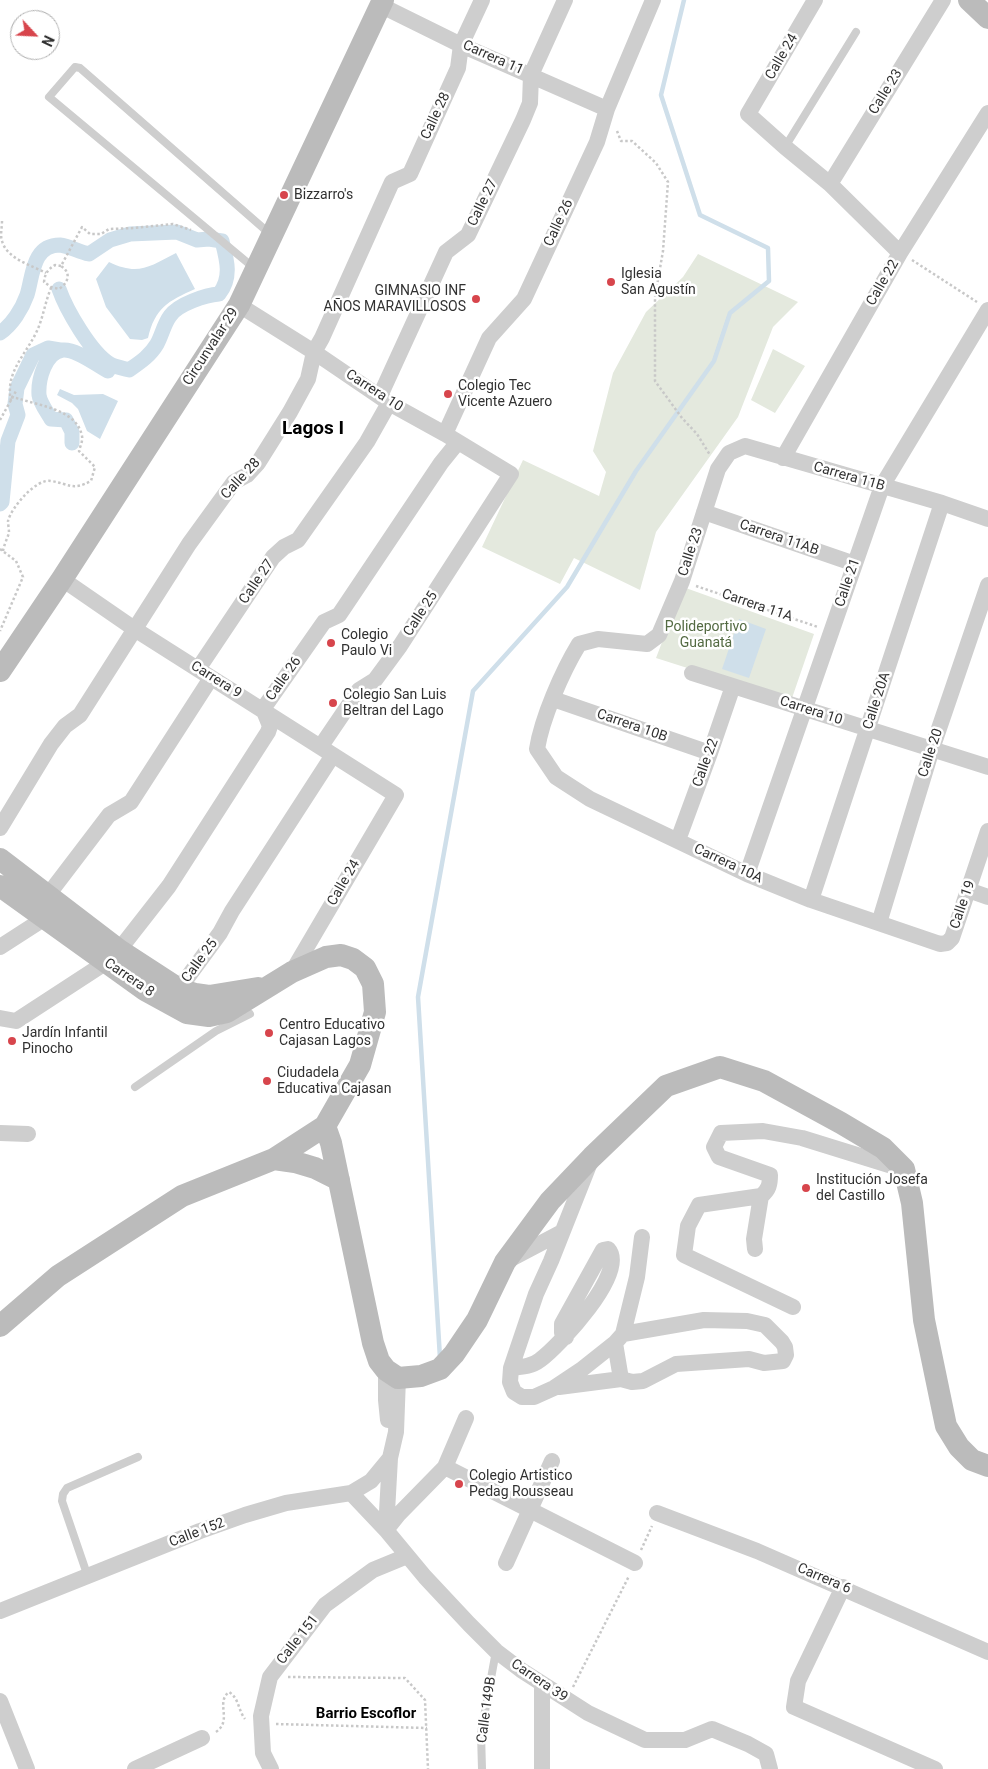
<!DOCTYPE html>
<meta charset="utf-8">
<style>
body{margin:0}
#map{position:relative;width:988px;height:1769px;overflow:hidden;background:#fff;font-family:Roboto,sans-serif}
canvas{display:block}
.north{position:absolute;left:10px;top:10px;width:50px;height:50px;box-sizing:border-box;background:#fff;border:1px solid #adadad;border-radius:50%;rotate:115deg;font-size:14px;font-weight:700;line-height:20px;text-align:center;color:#313131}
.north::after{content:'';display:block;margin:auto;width:18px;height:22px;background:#d7454c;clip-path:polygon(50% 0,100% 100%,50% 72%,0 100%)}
</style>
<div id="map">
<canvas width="988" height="1769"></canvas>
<div class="north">N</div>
</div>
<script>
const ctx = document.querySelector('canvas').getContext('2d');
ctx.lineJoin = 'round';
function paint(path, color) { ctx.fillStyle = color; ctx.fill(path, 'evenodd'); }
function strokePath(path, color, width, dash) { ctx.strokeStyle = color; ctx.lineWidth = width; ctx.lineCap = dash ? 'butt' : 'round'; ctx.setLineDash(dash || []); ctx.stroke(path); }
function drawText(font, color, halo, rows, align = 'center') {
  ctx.font = font + ' Roboto,sans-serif'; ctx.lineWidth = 5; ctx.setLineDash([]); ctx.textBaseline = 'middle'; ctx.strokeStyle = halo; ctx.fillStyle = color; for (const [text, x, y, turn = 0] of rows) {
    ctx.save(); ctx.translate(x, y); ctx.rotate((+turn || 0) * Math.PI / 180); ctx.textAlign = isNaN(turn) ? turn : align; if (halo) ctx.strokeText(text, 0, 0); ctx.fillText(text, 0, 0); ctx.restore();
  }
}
paint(new Path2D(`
 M698,254l100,48 -25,25 -35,90 -82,115 -16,58 -66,-32 -14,26 -78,-37 41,-87 76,36 7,-24 -13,-21 20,-78 33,-61 37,-35z
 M773,349l32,17 -30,47 -24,-13z
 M683,587l131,47 -23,67 -135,-43z`), '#e4e9de');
paint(new Path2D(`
 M176,253l19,36c-27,12 -40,19 -47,49l-6,2 -12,-1 -24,-32 -10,-28 13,-17c29,14 40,5 67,-9z
 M60,389l14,6 29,-1 15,7 -18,38 -13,-8 -9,-22 -6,-6 -15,-8z
 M739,619l27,10 -17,49 -27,-9z`), '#cfdfea');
strokePath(new Path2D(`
 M440,1358l-22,-361 55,-306 94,-104 69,-116 78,-110 16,-48 39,-32 -1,-33 -68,-33 -39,-120 23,-95`), '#cfdfea', 4.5);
strokePath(new Path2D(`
 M0,333c12,-8 22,-24 27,-38 6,-19 5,-50 33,-50 9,1 19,7 29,9l21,-14 20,-6 47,-2 20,8 12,-1 13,2c5,19 10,37 -3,53 -13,1 -41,10 -49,22 -6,8 -8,19 -13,28 -7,12 -18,19 -28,26 -6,-2 -14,-3 -19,-6 -19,-11 -44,-55 -51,-75
 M72,443v-11l-6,-12 -15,-1c-4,-7 -11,-16 -12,-24 -1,-15 6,-43 24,-45 14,-1 33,15 45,21
 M0,504l2,-2 6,-61 10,-26 -3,-11 2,-16 16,-33 15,-7 12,2`), '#cfdfea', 15);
strokePath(new Path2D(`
 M617,131l4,10h11l24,22 12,19 -5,69 -8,46v84l27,37 15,16 13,21
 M2,221c0,7 -2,14 0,20 5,18 29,24 44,32
 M912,260l65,42
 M61,266l-6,-1c-8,5 -10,9 -11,17l7,5 8,2c9,-6 13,-16 2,-23l21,-39 8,7h11l8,-5 25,-1 39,-4 18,6
 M11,401c-6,-28 13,-44 25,-68 7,-14 9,-31 15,-45
 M0,420l16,-29
 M0,549l16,12 7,16 -23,54
 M3,551c1,-6 4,-12 6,-18 0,-4 -1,-9 -1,-12 3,-13 28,-43 43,-40 19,3 21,10 40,0l4,-14 -16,-16c1,-4 4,-10 3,-15 -5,-26 -41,-30 -62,-37
 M696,586l122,41
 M641,1550l11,-24
 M288,1677l117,1 20,22 3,69
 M573,1687l56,-111
 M276,1724l151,4
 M216,1732c17,-12 -1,-29 13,-40 10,6 9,18 16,27`), '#c8c8c8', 2.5, [2.5, 2.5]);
strokePath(new Path2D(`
 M785,147l71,-115
 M254,268l-205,-171 26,-30 5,1 190,166
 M135,1087l81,-56 34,-17
 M88,1577l-26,-76 1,-7 4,-6 71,-31
 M482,1769l-1,-36 15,-82`), '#cecece', 8);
strokePath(new Path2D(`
 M815,0l-67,114 37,33 45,37 70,69
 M380,5l81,40 146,64
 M830,184l113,-184
 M239,305l75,47 75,51 56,31 66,40 -111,172 -25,34 -16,10 -38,56
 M380,396l66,-144 22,-17 55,-115 7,-17 1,-28 34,-75
 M445,434l44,-96 35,-39 73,-157 10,-33 46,-109
 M783,458l117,-205 88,-140
 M704,512l151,52
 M988,519l-46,-16 -197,-57 -16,7 -11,16 -36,112 -23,54 -12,9 -49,-5 -19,5c-17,28 -37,74 -42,105l19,28 34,22 157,75 64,26 129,44 7,-1 5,-5 36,-107
 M62,579l74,51 260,165 -104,177
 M198,669l75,-112 11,-10 14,-7 69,-98 22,-39
 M692,673l296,94
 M553,699l157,54
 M0,828l51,-84 14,-18 15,-11 109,-171 45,-62 13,-7 11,-12 32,-51 18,-33 6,-27 8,-14 70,-156 18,-8 48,-106 3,-23 21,-45
 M678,840l32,-87 23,-67
 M747,874l135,-388 106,-176
 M968,890l20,7
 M48,895l61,-80 22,-13 80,-124
 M811,900l131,-397
 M879,923l53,-174 56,-164
 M0,947l45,-29
 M119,950l50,-64 99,-154 2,-6 -7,-17 61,-87 15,-7 102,-152 17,-21
 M179,989l41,-56 12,-22 101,-156
 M0,1018l16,3 89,-58
 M0,1133l28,1
 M589,1165l-38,96 -15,33 -25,74 -1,14 4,10 8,5h12l20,-9 27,-18 34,-27 8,-9 14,-57 5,-40
 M755,1249l-1,-10 7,-43
 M509,1260l53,-28
 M793,1307l-109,-52 4,-29 11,-21 62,-9c8,-6 9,-12 9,-21l-51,-18 -5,-10 7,-14 42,-2 39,7 100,31
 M615,1343l6,36
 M511,1368c10,-1 20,-1 29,-8 18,-13 89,-88 68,-111l-5,1 -41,74v9l4,4
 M386,1370v30l2,20
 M559,1387l62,-8 11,3 11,-1 33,-17 73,-5 15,4 19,-2 3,-6 -1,-8 -3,-5 -17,-17 -18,-4 -43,-1 -81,14
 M445,1467l190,96
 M351,1493l35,37 39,47 44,47 27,27 25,19 67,43 57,27h40l27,-11 36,15 18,10 4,15
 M657,1513l100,38 231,101
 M386,1530l4,-72 6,-26 2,-54
 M386,1530l12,-15 47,-48 21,-49
 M506,1563l46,-102
 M843,1587l-45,94 -4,26 141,62
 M0,1611l200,-80 45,-16 41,-12 65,-10 20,-12 19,-23
 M542,1684v85
 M0,1701l27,68
 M135,1769l67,-31
 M271,1769l-8,-16 -2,-37 9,-39 55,-72 48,-35 34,-14`), '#cecece', 16);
strokePath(new Path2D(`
 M969,0l19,18
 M0,671l62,-92 177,-274 144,-305
 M0,859l119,91 60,39 16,5 14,2 49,-8
 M0,886l145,104 42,23 22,3 18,-4 65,-40 34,-15 15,-2 12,4 12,9 8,16 2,28 -15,53 -35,61 -51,33
 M325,1126l6,17 42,200 6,18 7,9 12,8 23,-2 19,-7 14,-15 23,-34 28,-58 45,-61 42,-44 74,-71 54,-19 44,14 77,42 42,25 21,21 8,34 12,117 22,106 13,21 13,13 16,6
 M0,1326l58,-50 124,-80 92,-37 21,3 20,6 24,12`), '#bbb', 22);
strokePath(new Path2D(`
 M11,397l9,2`), '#c8c8c8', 2.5, [2.5, 2.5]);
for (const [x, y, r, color] of [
 [284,195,5,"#d7454c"],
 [611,282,5,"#d7454c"],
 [476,299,5,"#d7454c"],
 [448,394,5,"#d7454c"],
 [331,643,5,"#d7454c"],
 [333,703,5,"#d7454c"],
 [269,1033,5,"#d7454c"],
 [12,1041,5,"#d7454c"],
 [267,1081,5,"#d7454c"],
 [806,1188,5,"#d7454c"],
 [459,1484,5,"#d7454c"]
]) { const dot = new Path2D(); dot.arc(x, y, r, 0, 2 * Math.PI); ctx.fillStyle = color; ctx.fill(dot); strokePath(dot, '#fff', 2); }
drawText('14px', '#313131', '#fff', [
 ["Calle 24",782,57,-60],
 ["Carrera 11",493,58,24],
 ["Calle 23",886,92,-58],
 ["Calle 28",436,116,-65],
 ["Calle 27",483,203,-64],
 ["Calle 26",559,223,-65],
 ["Calle 22",883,283,-60],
 ["Circunvalar 29",211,347,-57],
 ["Carrera 10",374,391,33],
 ["Carrera 11B",849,477,16],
 ["Calle 28",241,479,-47],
 ["Carrera 11AB",779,538,19],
 ["Calle 23",691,552,-72],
 ["Calle 27",257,582,-56],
 ["Calle 21",848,583,-71],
 ["Carrera 11A",757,606,19],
 ["Calle 25",421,614,-57],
 ["Calle 26",284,679,-55],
 ["Carrera 9",216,680,32],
 ["Calle 20A",877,701,-72],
 ["Carrera 10",811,711,18],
 ["Carrera 10B",632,726,19],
 ["Calle 20",931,753,-72],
 ["Calle 22",706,763,-70],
 ["Carrera 10A",728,864,25],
 ["Calle 24",344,883,-60],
 ["Calle 19",963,905,-71],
 ["Calle 25",200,961,-54],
 ["Carrera 8",129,978,34],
 ["Calle 152",197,1533,-21],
 ["Carrera 6",824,1579,23],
 ["Calle 151",298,1640,-52],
 ["Carrera 39",539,1681,34],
 ["Calle 149B",487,1710,-82]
]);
drawText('14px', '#313131', '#fff', [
 ["Bizzarro's",294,195],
 ["Iglesia",621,274],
 ["San Agustín",621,290],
 ["GIMNASIO INF",466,291,"right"],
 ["AÑOS MARAVILLOSOS",466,307,"right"],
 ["Colegio Tec",458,386],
 ["Vicente Azuero",458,402],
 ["Colegio",341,635],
 ["Paulo Vi",341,651],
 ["Colegio San Luis",343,695],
 ["Beltran del Lago",343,711],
 ["Centro Educativo",279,1025],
 ["Cajasan Lagos",279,1041],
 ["Jardín Infantil",22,1033],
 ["Pinocho",22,1049],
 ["Ciudadela",277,1073],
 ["Educativa Cajasan",277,1089],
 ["Institución Josefa",816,1180],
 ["del Castillo",816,1196],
 ["Colegio Artistico",469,1476],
 ["Pedag Rousseau",469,1492]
], 'left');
drawText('14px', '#536a42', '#fff', [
 ["Polideportivo",706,627],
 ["Guanatá",706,643]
]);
drawText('bold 15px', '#000', '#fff', [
 ["Barrio Escoflor",366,1714]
]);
drawText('bold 19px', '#000', '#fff', [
 ["Lagos I",313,429]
]);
</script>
